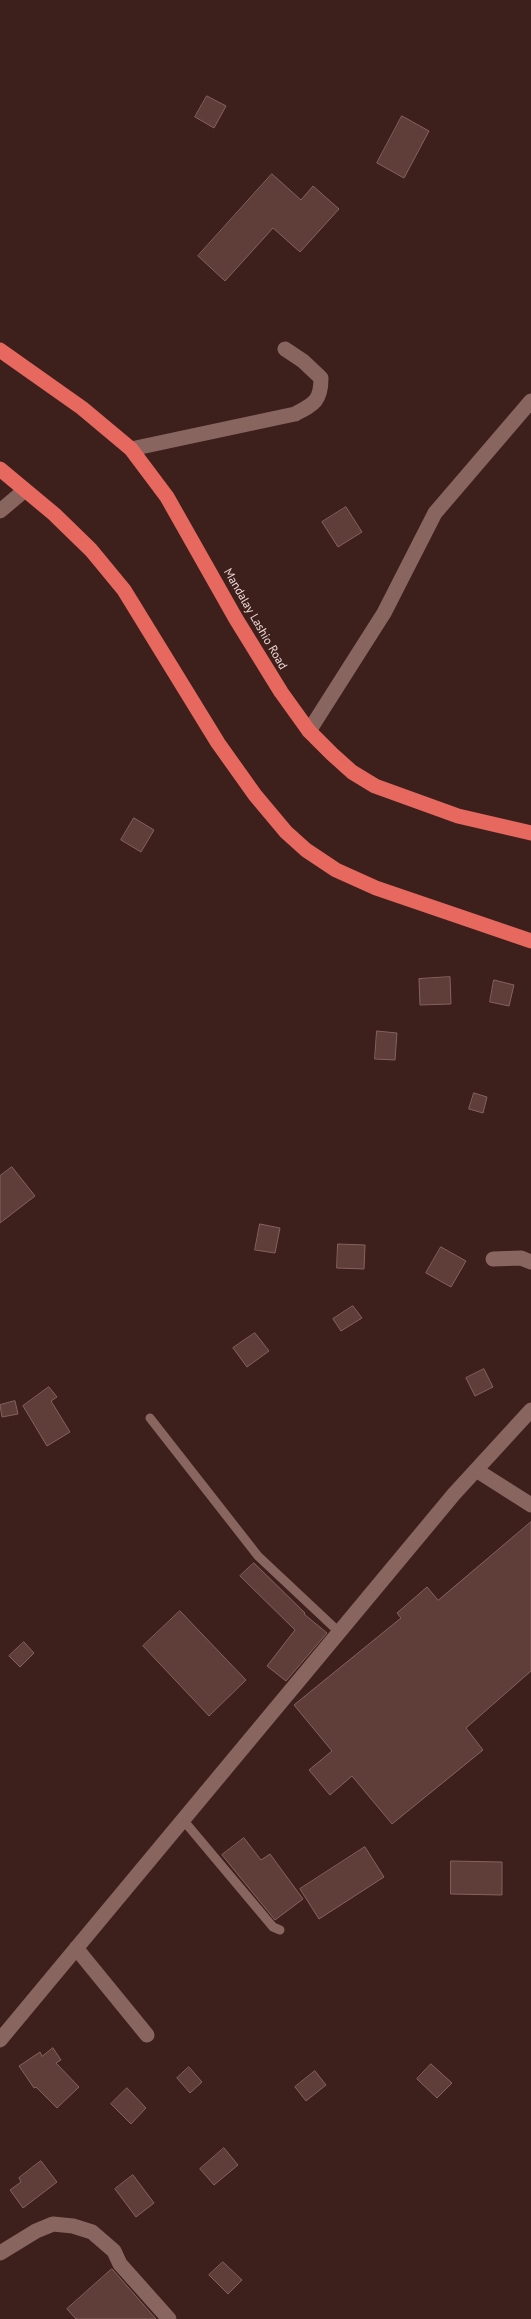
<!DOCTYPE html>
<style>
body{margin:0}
canvas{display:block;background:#3d1f1c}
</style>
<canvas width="531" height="2319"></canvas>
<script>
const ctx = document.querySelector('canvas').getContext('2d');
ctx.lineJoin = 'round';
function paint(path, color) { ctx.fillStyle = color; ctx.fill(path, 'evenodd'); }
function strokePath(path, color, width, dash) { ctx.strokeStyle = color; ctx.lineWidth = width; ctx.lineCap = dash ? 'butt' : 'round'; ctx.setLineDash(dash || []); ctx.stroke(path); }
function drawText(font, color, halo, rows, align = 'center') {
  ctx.font = font + ' "PT Sans",sans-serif'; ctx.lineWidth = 4; ctx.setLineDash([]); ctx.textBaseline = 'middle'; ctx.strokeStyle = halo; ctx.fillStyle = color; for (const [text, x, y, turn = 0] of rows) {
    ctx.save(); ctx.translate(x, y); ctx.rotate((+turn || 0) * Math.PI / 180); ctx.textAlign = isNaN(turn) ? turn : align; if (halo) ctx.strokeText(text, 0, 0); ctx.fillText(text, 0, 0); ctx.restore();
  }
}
const building = new Path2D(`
 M207,96l19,10 -12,22 -19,-11z
 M402,116l27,15 -25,47 -27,-15z
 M272,174l29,26 12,-14 26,23 -39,43 -27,-24 -48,53 -27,-25z
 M346,507l16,25 -24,15 -16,-25z
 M134,818l20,12 -13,22 -20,-12z
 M450,977l1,27 -31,1 -1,-26z
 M494,980l20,5 -5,21 -19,-4z
 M377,1031l20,2 -2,27 -20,-1z
 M474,1093l13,4 -4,16 -14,-4z
 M12,1167l23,29 -35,27v-47z
 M260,1224l20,4 -5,25 -20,-3z
 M338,1244l27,1 -1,24 -27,-1z
 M441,1247l25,14 -15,26 -25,-14z
 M353,1306l9,12 -21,13 -8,-12z
 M255,1333l14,18 -22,16 -14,-19z
 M484,1369l9,18 -18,9 -9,-18z
 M49,1387l8,10 -6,4 19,31 -23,14 -24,-40z
 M15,1401l3,13 -16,3 -2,-12z
 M531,1522v149l-65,57 17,22 -91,74 -40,-48 -22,19 -21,-25 23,-19 -38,-46 107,-87 -4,-5 30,-26 11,13z
 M254,1563l51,50 -1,1 23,19 -41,48 -19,-15 28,-36 -55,-54z
 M180,1611l66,69 -37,36 -66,-70z
 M24,1642l10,11 -14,14 -11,-11z
 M244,1838l17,22 9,-6 33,45 -28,21 -53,-65z
 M365,1847l19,30 -65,42 -19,-30z
 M451,1861l51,1v33l-51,-1z
 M53,2048l8,12 -5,3 23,24 -22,21 -21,-21 -2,1 -15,-22 21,-14 2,4z
 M431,2064l21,19 -15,15 -20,-19z
 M189,2067l13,15 -12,11 -13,-15z
 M315,2071l11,14 -20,16 -11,-14z
 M127,2088l19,20 -15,16 -20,-20z
 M224,2148l14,17 -24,20 -14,-16z
 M41,2161l16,21 -34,26 -13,-18 11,-8 -2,-4z
 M133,2175l21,28 -18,14 -21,-28z
 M223,2262l19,18 -14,14 -19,-19z
 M112,2269l1,1 43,49h-80l-9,-10z`);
paint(building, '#5f3d39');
strokePath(building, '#86615d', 1);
strokePath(new Path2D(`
 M150,1418l108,138 81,76
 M184,1821l89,106 7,3`), '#896560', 9);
strokePath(new Path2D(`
 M131,449l164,-35c19,-10 26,-13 26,-36l-18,-17 -18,-12
 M0,511l25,-21
 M309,731l75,-118 51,-100 96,-112
 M493,1259l28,-1 10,4
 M476,1470l55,35
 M76,1948l71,87
 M0,2040l454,-546 77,-84
 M0,2253l36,-22 17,-7 20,2 19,6 22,19 6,13 49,55`), '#896560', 15);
strokePath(new Path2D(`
 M0,350l82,58 49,41 36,48 69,122 45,73 28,39 23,23 20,18 23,14 83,30 73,17
 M0,469l54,45 37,36 33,40 94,153 37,52 31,37 20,18 30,20 40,18 155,53`), '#e6685e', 15);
drawText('12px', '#efd9d6', '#3d1f1c', [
 ["Mandalay Lashio Road",255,619,60]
]);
</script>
